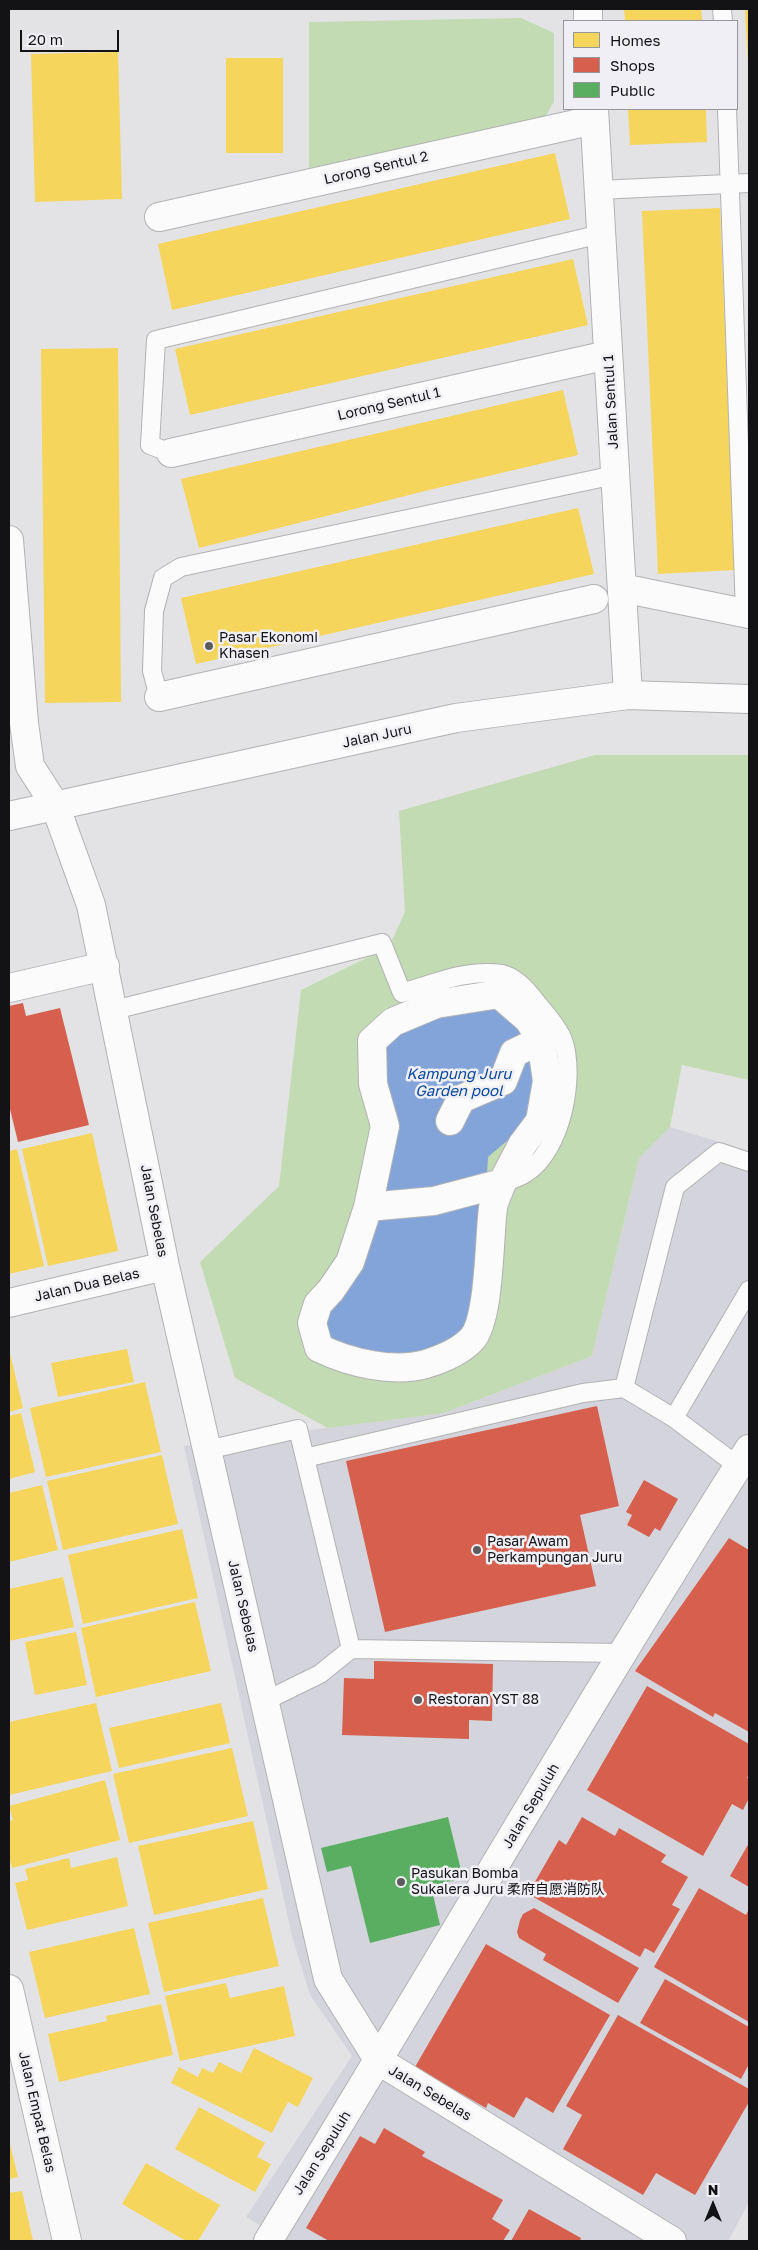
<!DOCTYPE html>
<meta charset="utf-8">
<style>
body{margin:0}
#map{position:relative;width:758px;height:2250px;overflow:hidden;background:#e3e3e6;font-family:"Golos Text",sans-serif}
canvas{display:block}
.frame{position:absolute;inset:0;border:10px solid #131315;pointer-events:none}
.legend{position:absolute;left:563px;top:20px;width:175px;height:90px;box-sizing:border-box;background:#efeff5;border:1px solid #97979b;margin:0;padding:6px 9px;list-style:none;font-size:15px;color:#131315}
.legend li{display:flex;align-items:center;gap:10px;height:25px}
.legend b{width:25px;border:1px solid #97979b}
.north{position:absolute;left:688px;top:2180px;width:50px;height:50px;-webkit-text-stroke:4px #efeff5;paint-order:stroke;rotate:0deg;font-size:14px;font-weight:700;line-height:20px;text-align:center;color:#131315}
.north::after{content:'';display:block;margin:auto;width:18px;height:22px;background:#131315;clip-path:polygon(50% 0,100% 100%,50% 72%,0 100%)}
.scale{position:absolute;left:20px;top:30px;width:99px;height:22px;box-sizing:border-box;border:2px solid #131315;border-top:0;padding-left:6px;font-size:15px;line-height:18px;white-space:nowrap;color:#131315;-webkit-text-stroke:4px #efeff5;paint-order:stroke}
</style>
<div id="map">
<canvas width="758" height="2250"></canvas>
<div class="frame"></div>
<ul class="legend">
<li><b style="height:14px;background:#f6d55c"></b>Homes</li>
<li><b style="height:14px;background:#d6604d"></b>Shops</li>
<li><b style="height:14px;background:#5aae61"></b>Public</li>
</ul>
<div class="north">N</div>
<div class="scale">20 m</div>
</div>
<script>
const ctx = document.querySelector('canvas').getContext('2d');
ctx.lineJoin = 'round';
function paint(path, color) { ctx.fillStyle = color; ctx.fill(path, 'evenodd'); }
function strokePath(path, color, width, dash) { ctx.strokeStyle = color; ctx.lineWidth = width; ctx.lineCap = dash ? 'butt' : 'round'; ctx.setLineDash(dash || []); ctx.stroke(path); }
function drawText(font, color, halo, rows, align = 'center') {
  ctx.font = font + ' "Golos Text","Noto Sans SC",sans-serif'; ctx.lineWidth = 5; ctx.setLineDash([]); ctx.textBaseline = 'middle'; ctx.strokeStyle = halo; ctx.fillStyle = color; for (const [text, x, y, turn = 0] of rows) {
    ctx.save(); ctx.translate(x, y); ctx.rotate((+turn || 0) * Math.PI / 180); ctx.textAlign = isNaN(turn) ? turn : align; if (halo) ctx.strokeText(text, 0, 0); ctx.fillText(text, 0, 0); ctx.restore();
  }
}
paint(new Path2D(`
 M670,1127l79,24v1051l-21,39h-442l-40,-24 106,-161 -42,-61 -18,-59 -108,-490 260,-33 148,-57 47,-198z`), '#d4d4dd');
paint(new Path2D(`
 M521,18l33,15v69l-9,15 -236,51v-146z
 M595,755h154v325l-67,-15 -12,62 -31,31 -47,198 -148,57 -116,15 -93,-50 -35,-116 79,-76 22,-196 88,-43 16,-35 -6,-101z`), '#c3dbb2');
paint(new Path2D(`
 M496,999l38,38 1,59 -7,27 -40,34 -9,150 -13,31 -59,25 -76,-20 -6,-20 1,-18 29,-26 11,-21 29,-134 -17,-78 26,-22z`), '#82a4d9');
paint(new Path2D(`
 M624,9h77l1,12h-77z
 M745,9h4v54h-1z
 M118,52l4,147 -87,3 -4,-148z
 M226,58h57v95h-57z
 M628,109h78l1,33 -77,3z
 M555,153l15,66 -398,91 -14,-66z
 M720,208l15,362 -77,4 -16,-363z
 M573,259l15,66 -398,90 -15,-66z
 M118,348l3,354 -76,1 -4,-354z
 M563,390l15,65 -145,34 -234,59 -18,-69z
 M578,508l16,66 -398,90 -15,-66z
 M92,1133l26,118 -70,15 -26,-117z
 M17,1149l27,117 -35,8v-123z
 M9,1349l14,59 -14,4z
 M127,1349l7,33 -76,15 -7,-34z
 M145,1382l16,70 -115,25 -16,-69z
 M21,1413l14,59 -26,7v-63z
 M162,1455l16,69 -115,26 -16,-69z
 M42,1485l16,65 -49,12v-69z
 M182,1529l16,69 -115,26 -15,-69z
 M63,1577l11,50 -65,14v-52z
 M195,1602l16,69 -115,26 -15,-69z
 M76,1632l11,53 -52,10 -10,-53z
 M96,1703l16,68 -103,24v-73z
 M221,1703l9,40 -111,25 -10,-40z
 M232,1748l16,68 -119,27 -16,-69z
 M105,1780l15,60 -108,28 -3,-12v-35l4,-1 -4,-14z
 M253,1821l15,68 -114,26 -16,-69z
 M117,1857l11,49 -101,24 -12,-47 13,-3 -3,-11 44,-11 2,10z
 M263,1898l16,68 -115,26 -16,-69z
 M134,1928l16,66 -105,24 -16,-66z
 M226,1983l4,15 54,-12 11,50 -115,25 -15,-65z
 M161,2004l12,51 -114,27 -11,-48 59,-13 -1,-5z
 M254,2048l59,30 -15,29 -10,-5 -16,31 -101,-50 8,-16 19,10 4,-9 11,5 6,-11 22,11z
 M199,2107l66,36 -8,14 14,7 -16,28 -80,-43z
 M9,2140l9,37 -9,2z
 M146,2163l74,42 -22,36h-12l-64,-37z
 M22,2191l11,50h-24v-48z`), '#f6d55c');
paint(new Path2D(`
 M23,1003l3,13 34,-8 29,117 -71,17 -9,-37v-99z
 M597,1406l22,100 -39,9 16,71 -211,46 -39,-171z
 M644,1480l34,19 -18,32 -5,-3 -6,9 -22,-12 5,-10 -6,-3z
 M729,1538l20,12v182l-34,-19 -2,4 -78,-46z
 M374,1661l119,3 -1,57 -23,-1v19l-127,-4 2,-57 30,1z
 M647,1686l102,58v30l-2,4 2,1v19l-6,12 -11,-6 -29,52 -116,-66z
 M582,1817l33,19 4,-8 47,27 -5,7 27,15 -16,28 8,4 -26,44 -9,-5 -5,9 -112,-63 31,-54 7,5z
 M749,1843v44l-19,-11z
 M699,1888l47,27 3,-6v113l-95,-55z
 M534,1908l105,60 -21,35 -75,-43 3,-6 -27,-16 -2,-6 3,-12 3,-6z
 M486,1944l124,71 -57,98 -27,-16 -12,21 -26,-15 -2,5 -71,-41z
 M665,1979l84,48v37l-8,15 -101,-56z
 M618,2015l131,74v13l-54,93 -39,-22 -13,22 -80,-46 19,-34 -16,-9z
 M384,2128l41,24 -3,4 81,44 -11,19 18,11 -7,11h-174l-23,-13 54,-92 15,8z
 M529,2209l52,29 -1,3h-69z`), '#d6604d');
paint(new Path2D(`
 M448,1817l15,61 -32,8 9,39 -70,18 -19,-77 -24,6 -6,-24z`), '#5aae61');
const service = new Path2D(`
 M722,9l1,12
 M727,109l18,504
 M598,190l151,-7
 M171,453l-21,-8 6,-105 445,-106
 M159,697l-7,-26 2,-60 9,-33 18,-11 434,-92
 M114,1010l268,-67 20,50c33,-10 65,-24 100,-19 14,3 27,18 35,29 9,11 21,24 26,37 13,38 -2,111 -37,133 -7,5 -17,7 -24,10
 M624,1388l51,-201 44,-35 30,10
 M674,1418l75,-128
 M207,1450l91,-21 53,220 271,4
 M305,1458l278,-65 41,-5 50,30 64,48
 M265,1701l55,-27 31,-25`);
const pedestrian = new Path2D(`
 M450,1121l11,-22 42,-18 11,-28 27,-13
 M368,1207l66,-6 68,-18 20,-38 18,-24 7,-40 -6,-41 -12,-20 -30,-26 -63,10 -43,18 -21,19 1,43 12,42 -17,81 -18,55 -19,28 -13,14 -6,19 7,25c31,15 74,25 107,16 16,-5 35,-13 46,-25 18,-20 17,-102 21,-131 1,-8 6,-17 9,-25`);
const minor = new Path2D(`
 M588,9v12
 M594,109l34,586
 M159,217l435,-97
 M171,453l437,-98
 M9,540l15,183 6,43 25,39 36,100 74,361 163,713 51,82 293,180
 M622,588l127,26
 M159,697l435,-98
 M9,988l96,-22
 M9,1303l156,-37
 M9,1989l58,252
 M268,2241c162,-263 316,-531 481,-792`);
const primary = new Path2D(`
 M9,816l447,-98 172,-23 121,4`);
strokePath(service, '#b2b2b4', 20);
strokePath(pedestrian, '#b2b2b4', 30);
strokePath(minor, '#b2b2b4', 30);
strokePath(primary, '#b2b2b4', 30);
strokePath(service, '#fbfbfb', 18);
strokePath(pedestrian, '#fbfbfb', 28);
strokePath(minor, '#fbfbfb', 28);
strokePath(primary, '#fbfbfb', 28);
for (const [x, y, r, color] of [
 [209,646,5,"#5c5c5e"],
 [477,1550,5,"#5c5c5e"],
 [418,1700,5,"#5c5c5e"],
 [401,1882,5,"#5c5c5e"]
]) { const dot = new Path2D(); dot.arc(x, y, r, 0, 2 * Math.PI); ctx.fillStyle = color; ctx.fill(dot); strokePath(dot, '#efeff5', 2); }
drawText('14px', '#131315', '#efeff5', [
 ["Lorong Sentul 2",376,168,-13],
 ["Jalan Sentul 1",611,402,-93],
 ["Lorong Sentul 1",389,404,-13],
 ["Jalan Juru",377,736,-12],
 ["Jalan Sebelas",154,1211,79],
 ["Jalan Dua Belas",87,1285,-13],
 ["Jalan Sebelas",243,1606,77],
 ["Jalan Sepuluh",531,1806,-59],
 ["Jalan Sebelas",430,2093,31],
 ["Jalan Empat Belas",37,2112,77],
 ["Jalan Sepuluh",322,2153,-58]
]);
drawText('14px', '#131315', '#efeff5', [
 ["Pasar Ekonomi",219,638],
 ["Khasen",219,654],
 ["Pasar Awam",487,1542],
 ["Perkampungan Juru",487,1558],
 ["Restoran YST 88",428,1700],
 ["Pasukan Bomba",411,1874],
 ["Sukalera Juru 柔府自愿消防队",411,1890]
], 'left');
drawText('italic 15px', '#0948a1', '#efeff5', [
 ["Kampung Juru",459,1074],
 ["Garden pool",459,1091]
]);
</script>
